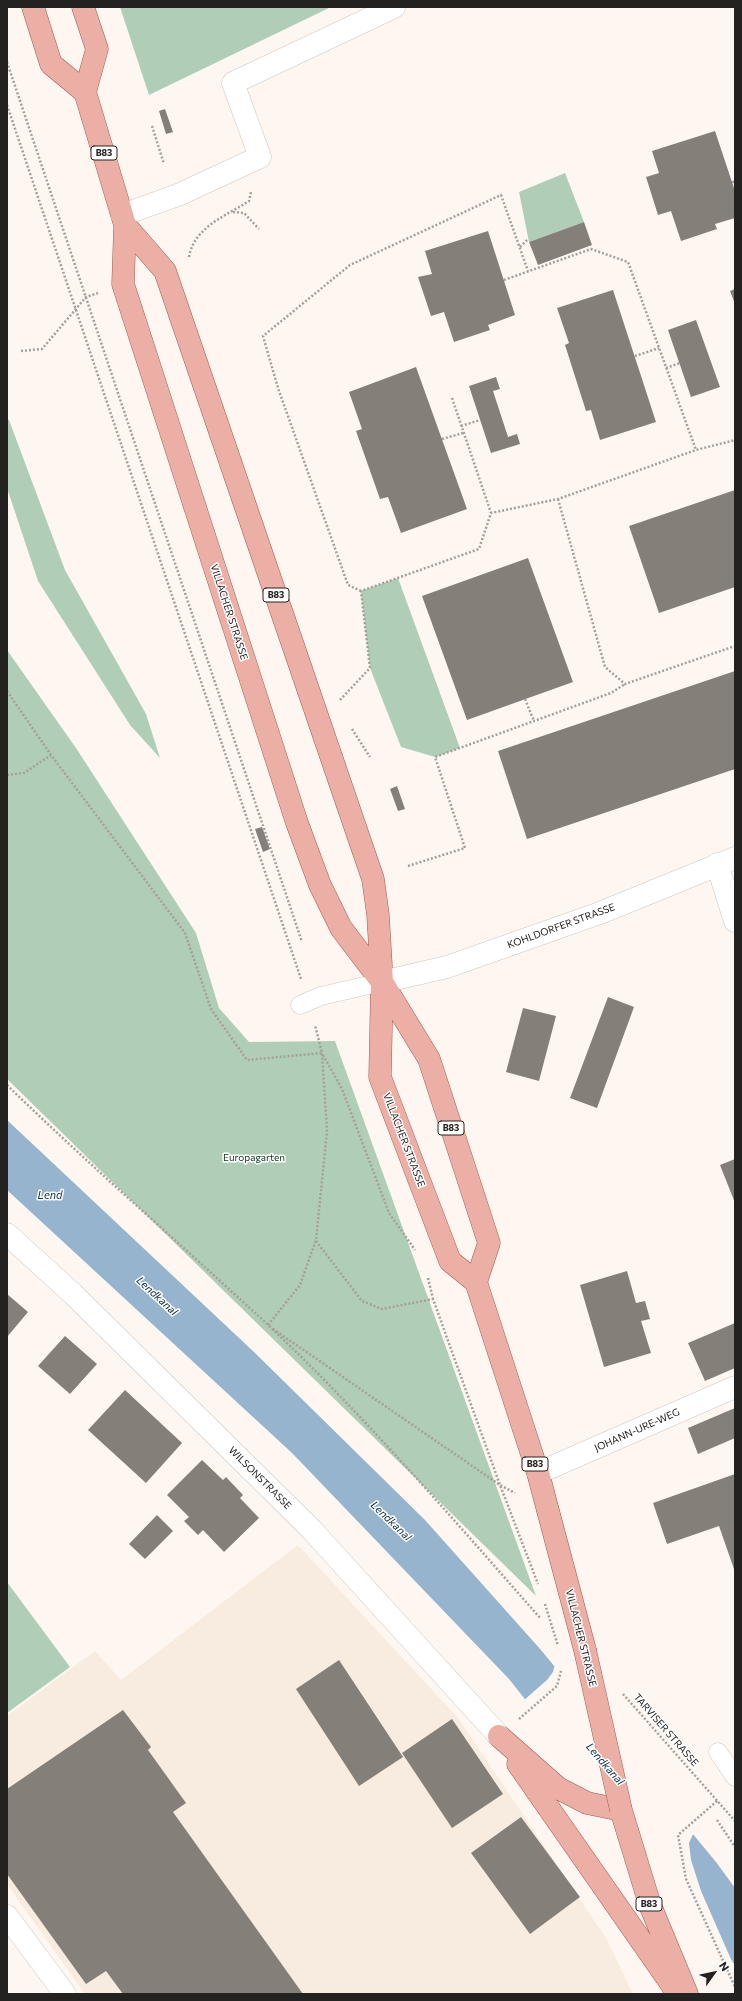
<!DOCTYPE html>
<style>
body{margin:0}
#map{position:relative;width:742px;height:2001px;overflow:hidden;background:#fef7f1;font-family:Commissioner,sans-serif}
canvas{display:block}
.frame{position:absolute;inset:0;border:8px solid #242220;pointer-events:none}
.north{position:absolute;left:694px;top:1953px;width:40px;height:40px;-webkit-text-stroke:3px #fff;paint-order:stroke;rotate:57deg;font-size:11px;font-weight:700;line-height:16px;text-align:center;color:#242220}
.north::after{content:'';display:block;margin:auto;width:14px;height:18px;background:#242220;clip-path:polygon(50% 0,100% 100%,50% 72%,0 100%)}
</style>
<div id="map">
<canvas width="742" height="2001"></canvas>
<div class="frame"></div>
<div class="north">N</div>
</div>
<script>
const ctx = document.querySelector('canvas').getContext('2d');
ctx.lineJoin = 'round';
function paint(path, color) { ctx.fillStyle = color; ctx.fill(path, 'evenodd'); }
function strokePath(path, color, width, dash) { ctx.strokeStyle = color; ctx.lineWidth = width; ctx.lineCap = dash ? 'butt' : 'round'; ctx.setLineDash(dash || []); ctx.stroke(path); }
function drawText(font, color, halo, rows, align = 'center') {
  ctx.font = font + ' Commissioner,sans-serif'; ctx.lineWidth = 3; ctx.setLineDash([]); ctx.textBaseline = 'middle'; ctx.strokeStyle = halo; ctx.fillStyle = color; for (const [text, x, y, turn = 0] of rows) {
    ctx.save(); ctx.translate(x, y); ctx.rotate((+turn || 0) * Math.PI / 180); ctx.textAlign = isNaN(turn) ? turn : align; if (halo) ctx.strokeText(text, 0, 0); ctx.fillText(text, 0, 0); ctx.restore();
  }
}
paint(new Path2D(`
 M298,1545l160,173 148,220 27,56h-548l-78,-110v-168l88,-65 26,29z`), '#f8ebdf');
paint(new Path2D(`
 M120,7h211l-182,88z
 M565,173l19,49 -55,20 -10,-50z
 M7,419l2,1 56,150 81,144 14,44 -30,-33 -92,-144 -31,-93z
 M398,578l62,170 -25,9 -34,-10 -31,-79 -9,-77z
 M7,650l69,98 120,185 23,75 30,34 86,-1 201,555 -529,-517z
 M7,1582l63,85 -63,46z`), '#b0ceb7');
paint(new Path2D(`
 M7,1120l247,232 171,168 116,130 175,212 19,26v77l-226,-286 -217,-226 -285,-263z`), '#96b4cd');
paint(new Path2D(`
 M555,1664l139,168 -5,11 2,17 10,31 33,75 -211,-265 24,-21 6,-8z`), '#fef7f1');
paint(new Path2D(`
 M165,109l8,23 -7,2 -7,-23z
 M715,131l20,60v27l-20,6 2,5 -36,12 -10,-30 -13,4 -12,-38 13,-4 -7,-22z
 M584,222l8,23 -54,20 -9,-23z
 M488,231l27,84 -27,10 2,5 -36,12 -10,-30 -13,4 -13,-39 14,-3 -7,-23z
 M735,289v15l-5,-13z
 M613,290l43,132 -56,18 -9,-30 -5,1 -21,-66 4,-2 -12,-35z
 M696,320l24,67 -29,10 -23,-67z
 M416,367l51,142 -66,24 -13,-36 -8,2 -24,-68 6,-2 -13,-37z
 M496,377l4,12 -7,2 15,46 9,-3 3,10 -29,9 -22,-67z
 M735,490v97l-76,26 -30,-87z
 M528,558l45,124 -106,38 -45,-124z
 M735,671v98l-208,70 -29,-88z
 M397,786l8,23 -7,2 -8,-22z
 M262,827l8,22 -7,3 -8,-23z
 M608,997l26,10 -37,101 -27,-10z
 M523,1008l33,8 -17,65 -33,-9z
 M735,1159v44l-15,-38z
 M627,1271l9,32 9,-2 5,18 -9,2 10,32 -47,14 -24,-82z
 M7,1294l21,18 -21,25z
 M735,1323v45l-30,13 -17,-38z
 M65,1336l32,28 -27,30 -32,-28z
 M125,1390l57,53 -36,40 -58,-53z
 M735,1408v30l-37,16 -10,-26z
 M202,1460l21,20 3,-3 17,18 -3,3 19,20 -35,34 -21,-22 -5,5 -14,-14 5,-4 -22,-22z
 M735,1474v98l-16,-46 -52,18 -14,-41z
 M157,1515l16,16 -28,28 -16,-15z
 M339,1660l64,97 -44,29 -63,-97z
 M123,1710l28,37 -3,3 38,53 -13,9 130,182h-180l-17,-23 -20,13 -79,-110v-85z
 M452,1719l51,75 -51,34 -50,-75z
 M521,1817l59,80 -50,37 -59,-81z`), '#857f7a');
const lane = new Path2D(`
 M300,1005l21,-9 61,-14
 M718,1752l17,25`);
const street = new Path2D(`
 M122,215l56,-20 82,-38 -27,-74 161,-76
 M717,864l18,57
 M7,1234l66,60 238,235 188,207
 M538,1473l197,-86
 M7,1916l58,78`);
const secondary = new Path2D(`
 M382,982l65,-15 153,-54 135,-55`);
const primary = new Path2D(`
 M33,7l18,57 34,28
 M83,7l14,42 -12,43 40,133 -2,59 174,539 23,62 21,43 41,54 47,77 60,184 -13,39
 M125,225l40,46 208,608 5,36 4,67 -2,95 70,184 26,21 62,191 47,177
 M499,1736l59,52 29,15 34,7 29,95 37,89
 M518,1764l156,224`);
strokePath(lane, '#cdc6c1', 19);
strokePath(street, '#cdc6c1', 23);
strokePath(secondary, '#cdc6c1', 23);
strokePath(primary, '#9e5b50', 23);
strokePath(new Path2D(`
 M7,62l295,880
 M7,105l294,874
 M152,126l12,38
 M732,182h3
 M233,212l11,1 15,16
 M520,247l8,-8
 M189,257c5,-30 37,-41 60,-56l2,-9
 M504,280l87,-31 37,13 68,188
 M21,351l21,-2 44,-52 12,-4
 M635,356l24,-8
 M666,368l14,-5
 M452,398l39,115
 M461,426l19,-6
 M442,439l21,-6
 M558,499l47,168 20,17 110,-38
 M361,591l-13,-6 -70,-197 -15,-52 87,-71 151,-70 27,76
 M7,691l44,64 134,178 26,76 36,51 75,-7
 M525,699l9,22
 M340,700l30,-32 -9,-77 118,-42 12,-36 67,-14 138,-49 39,-10
 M352,729l18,28
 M7,775l17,-2 27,-18
 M408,866l57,-18 -30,-91 176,-64 14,-9
 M323,1055l19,34 47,124 26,37
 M7,1085c84,82 174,159 260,239 98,92 185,194 274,295
 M316,1241l46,60 20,8 51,-10 67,186 38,99
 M428,1278l5,21
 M268,1325l32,-40 16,-45 11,-109 -5,-78 -7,-28
 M273,1329l227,156 15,8
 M623,1694l112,127
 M519,1719l38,-33 4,-15
 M717,1820l18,27`), '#a49f9b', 2.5, [2, 2]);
strokePath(lane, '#fff', 18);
strokePath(street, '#fff', 22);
strokePath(secondary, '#fff', 22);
strokePath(primary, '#ecafa6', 22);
const primaryBridge = new Path2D(`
 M585,1650l36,160`);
strokePath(primaryBridge, '#9e5b50', 23, []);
strokePath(new Path2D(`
 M545,1604l13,42
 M717,1801l-39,34 8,44 49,108`), '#a49f9b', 2.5, [2, 2]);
strokePath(primaryBridge, '#ecafa6', 22);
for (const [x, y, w] of [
 [104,153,26],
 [276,595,26],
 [451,1128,26],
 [535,1464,26],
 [649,1904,26]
]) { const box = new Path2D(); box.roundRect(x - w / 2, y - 7, w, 14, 3); ctx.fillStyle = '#fff'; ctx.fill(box); strokePath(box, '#242220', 1); }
drawText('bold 9px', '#242220', null, [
 ["B83",104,153],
 ["B83",276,595],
 ["B83",451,1128],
 ["B83",535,1464],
 ["B83",649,1904]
]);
drawText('10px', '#242220', '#fff', [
 ["VILLACHER STRASSE",229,612,72],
 ["KOHLDORFER STRASSE",561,926,-20],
 ["VILLACHER STRASSE",404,1140,69],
 ["JOHANN-URE-WEG",637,1430,-24],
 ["WILSONSTRASSE",260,1478,45],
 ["VILLACHER STRASSE",581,1638,76],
 ["TARVISER STRASSE",666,1730,49]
]);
drawText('10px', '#0b3219', '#fff', [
 ["Europagarten",254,1158]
]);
drawText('italic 11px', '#062d46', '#fff', [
 ["Lend",50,1195],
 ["Lendkanal",157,1296,43],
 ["Lendkanal",391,1521,44],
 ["Lendkanal",605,1764,49]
]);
</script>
